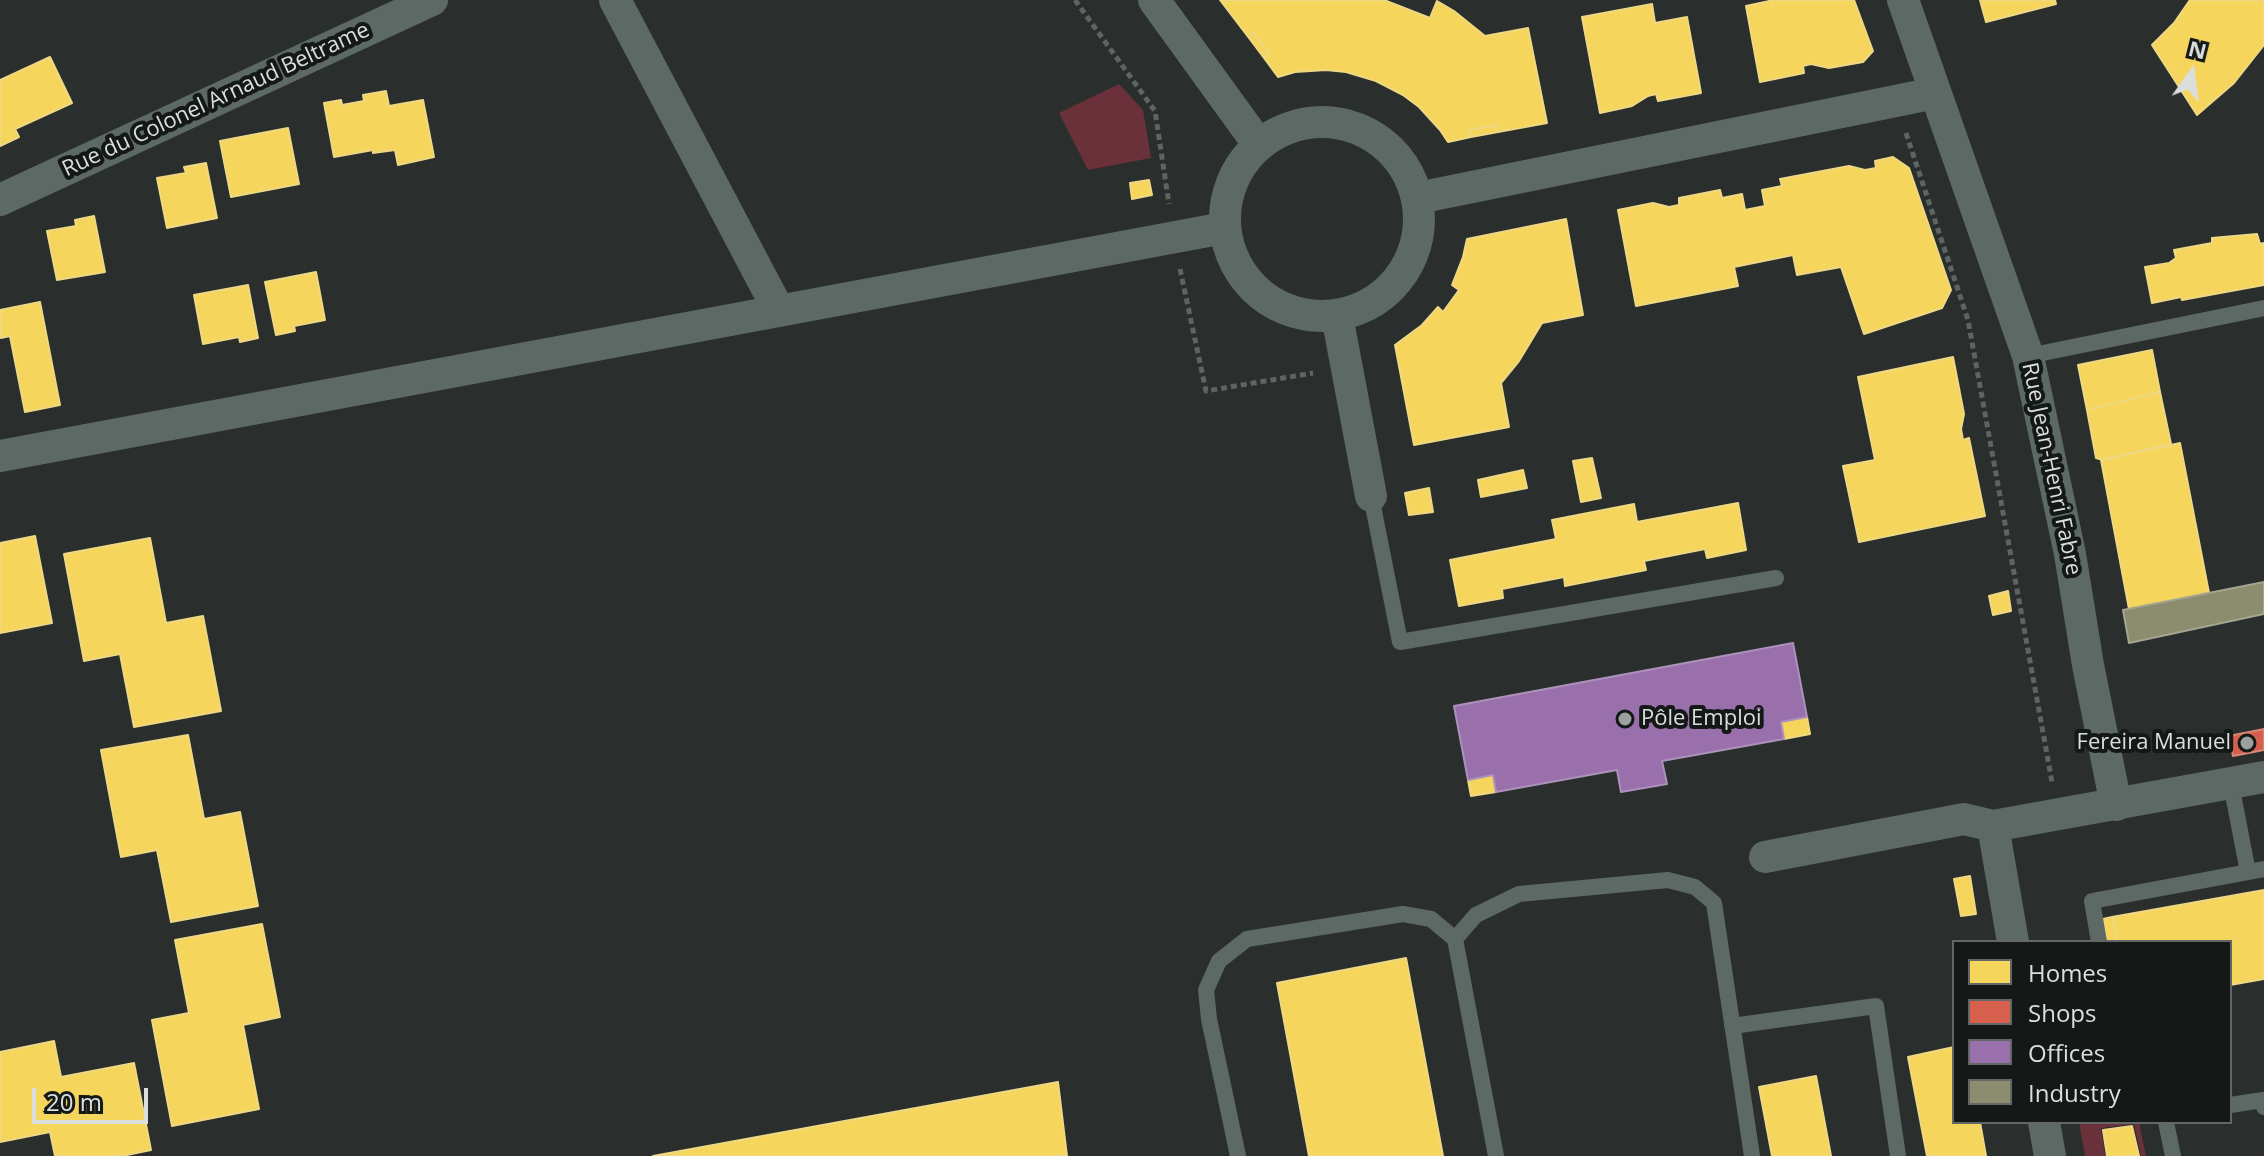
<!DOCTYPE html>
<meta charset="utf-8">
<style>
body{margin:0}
#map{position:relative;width:2264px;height:1156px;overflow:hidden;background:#2a2f2d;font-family:"Open Sans",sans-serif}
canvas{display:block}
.legend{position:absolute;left:1952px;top:940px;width:280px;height:184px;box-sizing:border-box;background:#141816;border:2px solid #636866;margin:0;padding:10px 14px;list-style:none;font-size:24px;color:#dadfdd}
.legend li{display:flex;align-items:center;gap:16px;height:40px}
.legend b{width:40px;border:2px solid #636866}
.north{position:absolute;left:2152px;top:32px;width:80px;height:80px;-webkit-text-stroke:6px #141816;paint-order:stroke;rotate:14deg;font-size:22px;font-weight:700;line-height:32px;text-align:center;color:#dadfdd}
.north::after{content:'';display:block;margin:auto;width:28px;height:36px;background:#dadfdd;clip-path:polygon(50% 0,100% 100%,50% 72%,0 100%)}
.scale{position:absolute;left:32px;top:1088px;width:116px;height:36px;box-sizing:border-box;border:4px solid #dadfdd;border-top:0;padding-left:10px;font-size:24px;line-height:28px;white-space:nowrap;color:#dadfdd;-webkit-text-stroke:6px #141816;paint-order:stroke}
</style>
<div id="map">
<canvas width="2264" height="1156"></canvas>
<ul class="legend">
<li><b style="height:22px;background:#f6d55c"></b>Homes</li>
<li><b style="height:22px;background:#d6604d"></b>Shops</li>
<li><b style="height:22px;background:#9970ab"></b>Offices</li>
<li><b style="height:22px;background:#8c8c6e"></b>Industry</li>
</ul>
<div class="north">N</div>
<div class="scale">20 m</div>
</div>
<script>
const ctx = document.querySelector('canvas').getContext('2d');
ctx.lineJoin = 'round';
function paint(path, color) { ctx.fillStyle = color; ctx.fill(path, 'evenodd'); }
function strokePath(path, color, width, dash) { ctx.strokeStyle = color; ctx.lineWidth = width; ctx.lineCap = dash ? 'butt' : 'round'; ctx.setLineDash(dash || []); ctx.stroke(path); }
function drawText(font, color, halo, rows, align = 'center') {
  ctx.font = font + ' "Open Sans",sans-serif'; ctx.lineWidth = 8; ctx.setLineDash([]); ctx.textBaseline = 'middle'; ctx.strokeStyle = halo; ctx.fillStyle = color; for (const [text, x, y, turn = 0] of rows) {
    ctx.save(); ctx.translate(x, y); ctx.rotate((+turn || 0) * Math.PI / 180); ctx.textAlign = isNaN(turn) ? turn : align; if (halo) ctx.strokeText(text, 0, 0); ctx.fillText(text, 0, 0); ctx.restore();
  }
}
paint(new Path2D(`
 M1119,84l24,26 8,48 -63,12 -29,-57z
 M2079,1122h60l7,34h-5l-7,-32 -33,4 4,28h-20z`), '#6b313b');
const homes = new Path2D(`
 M1220,0h164l46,18 7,-17 17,10 31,25 43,-8 19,95 -49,9 -1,-7 -27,5 1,7 -23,5 -8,-12 -21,-23 -16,-12 -27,-14 -30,-9 -20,-2 -31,2 -17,5 -14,-19 6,-4 -16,-21 -5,5z
 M1774,0h80l19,51 -10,11 -34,6 -18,-4 -8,2 1,7 -44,9 -14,-76z
 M1980,0h75l1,4 -70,18z
 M2190,0h74v45l-30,38 -37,32 -45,-70 22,-22z
 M1652,4l3,19 32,-6 14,76 -43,8 -2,-7 -8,2 -16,10 -32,7 -18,-96z
 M1254,33l16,21 -6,4 -15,-20z
 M50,57l22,46 -57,26 4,8 -19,9v-66z
 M386,91l3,15 34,-6 11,57 -36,8 -3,-15 -22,3v-3l-39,7 -10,-54 17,-3 1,5 22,-4 -1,-6z
 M1497,125l1,7 -27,5 -1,-7z
 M288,128l11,56 -68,13 -11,-56z
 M1893,157l16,11 42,122 -9,18 -78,26 -23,-67 -44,8 -4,-20 -59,12 4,19 -102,20 -18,-96 35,-7 16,4 10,-2v-7l41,-8 2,8 20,-4 3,16 20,-4 -3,-16 20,-4 -2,-7 69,-13 16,4 11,-2 -1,-7z
 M206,163l11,55 -50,10 -10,-50 29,-5 -2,-6z
 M1149,180l3,15 -20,4 -2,-16z
 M94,216l11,56 -48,8 -10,-49 29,-5 -1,-6z
 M1566,219l17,96 -41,8 -23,38 -18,22 8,44 -95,18 -19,-100 27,-20 16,-18 5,5 16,-22 -7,-5 11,-28 4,-18z
 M2257,234l3,10 4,-1v42l-82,15 -1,-3 -29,6 -7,-36 24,-4 7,-5 -2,-8 38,-7v-5z
 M316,272l9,48 -31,6 1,5 -19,4 -11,-53z
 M248,285l10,53 -18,4 -1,-5 -36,7 -9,-49z
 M40,302l20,103 -35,7 -15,-76 -9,2 -1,-28z
 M2152,350l8,42 -73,18 -9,-45z
 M1953,357l11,57 -3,15 2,11 6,-2 16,78 -126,26 -16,-76 32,-6 -17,-83z
 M2160,392l11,52 -68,16 -7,-2 -9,-48z
 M2180,443l29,150 -80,16 -28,-149z
 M1592,458l9,40 -20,4 -8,-41z
 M1523,470l4,18 -46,9 -3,-17z
 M1429,488l4,24 -24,3 -4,-22z
 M1738,503l8,47 -39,8 -2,-9 -61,12 2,9 -81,16 -1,-9 -62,12 1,9 -44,8 -9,-46 106,-21 -4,-19 82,-16 3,18z
 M35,536l17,87 -52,10v-90z
 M150,538l16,85 37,-7 18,95 -87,16 -14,-73 -36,7 -20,-107z
 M2008,591l3,20 -18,4 -4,-19z
 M1807,717l3,17 -26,5 -3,-17z
 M188,735l16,84 36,-7 18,94 -87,16 -14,-72 -36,7 -20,-107z
 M1493,775l3,17 -25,4 -3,-16z
 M1970,876l6,38 -15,2 -7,-37z
 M2264,890v89l-34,6v-43h-113l-5,-25z
 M2112,917l5,25h-10l-4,-23z
 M262,924l18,93 -37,8 16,84 -87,17 -20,-106 37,-7 -14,-73z
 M1406,958l37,198h-134l-32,-173z
 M54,1041l7,36 73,-14 17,87 -29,6h-67l-5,-24 -50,10v-90z
 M1954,1047v75h26l6,34h-59l-19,-99z
 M1816,1076l15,80h-59l-13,-69z
 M1058,1082l9,74h-414z
 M2132,1126l7,30h-32l-4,-26z`);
paint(homes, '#f6d55c');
strokePath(homes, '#eed883', 2);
const shops = new Path2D(`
 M2264,729v21l-31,6 -4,-20z`);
paint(shops, '#d6604d');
strokePath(shops, '#d78678', 2);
const offices = new Path2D(`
 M1793,643l14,74 -26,5 3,17 -122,22 5,23 -46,8 -4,-22 -121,22 -3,-17 -25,5 -14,-74z`);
paint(offices, '#9970ab');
strokePath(offices, '#ac91ba', 2);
const industry = new Path2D(`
 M2264,582v32l-135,29 -6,-33z`);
paint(industry, '#8c8c6e');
strokePath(industry, '#a3a58f', 2);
strokePath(new Path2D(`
 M1075,0l80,111 14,93
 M1906,133l62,187 84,462
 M1180,269l26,122 107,-18`), '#5d6562', 5, [6, 4]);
strokePath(new Path2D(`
 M2028,356l236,-48
 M1371,496l29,146 376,-64
 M2231,784l17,88
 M1455,939l21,-24 43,-21 149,-14 27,7 19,16 38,253
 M2099,942l-7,-41 172,-32
 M1732,1026l144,-20 22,150
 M2230,1105l33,-5 1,7
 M2166,1122l7,34
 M1238,1156l-29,-137 -3,-29 13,-29 28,-22 156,-25 28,5 24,20 41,217`), '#5d6964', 16);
strokePath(new Path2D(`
 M615,0l164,311
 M1154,0l105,145
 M1903,0l125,356 42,198 18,111 28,140
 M1225 219a97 97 0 1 1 194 0a97 97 0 1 1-194 0Z
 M1418,198l517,-105
 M0,200l432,-200
 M1337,316l34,180
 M0,456l1224,-228
 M1993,826l20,116
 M1765,857l199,-38 29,7 271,-49
 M2044,1122l6,34`), '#5d6964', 32);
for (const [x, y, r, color] of [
 [1625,719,8,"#9ca19f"],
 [2247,743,8,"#9ca19f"]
]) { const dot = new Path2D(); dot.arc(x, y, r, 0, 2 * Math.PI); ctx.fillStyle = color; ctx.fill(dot); strokePath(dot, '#141816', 3); }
drawText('22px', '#dadfdd', '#141816', [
 ["Rue du Colonel Arnaud Beltrame",216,100,-25],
 ["Rue Jean-Henri Fabre",2051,469,78]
]);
drawText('22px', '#dadfdd', '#141816', [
 ["Pôle Emploi",1641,719],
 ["Fereira Manuel",2231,743,"right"]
], 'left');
</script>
